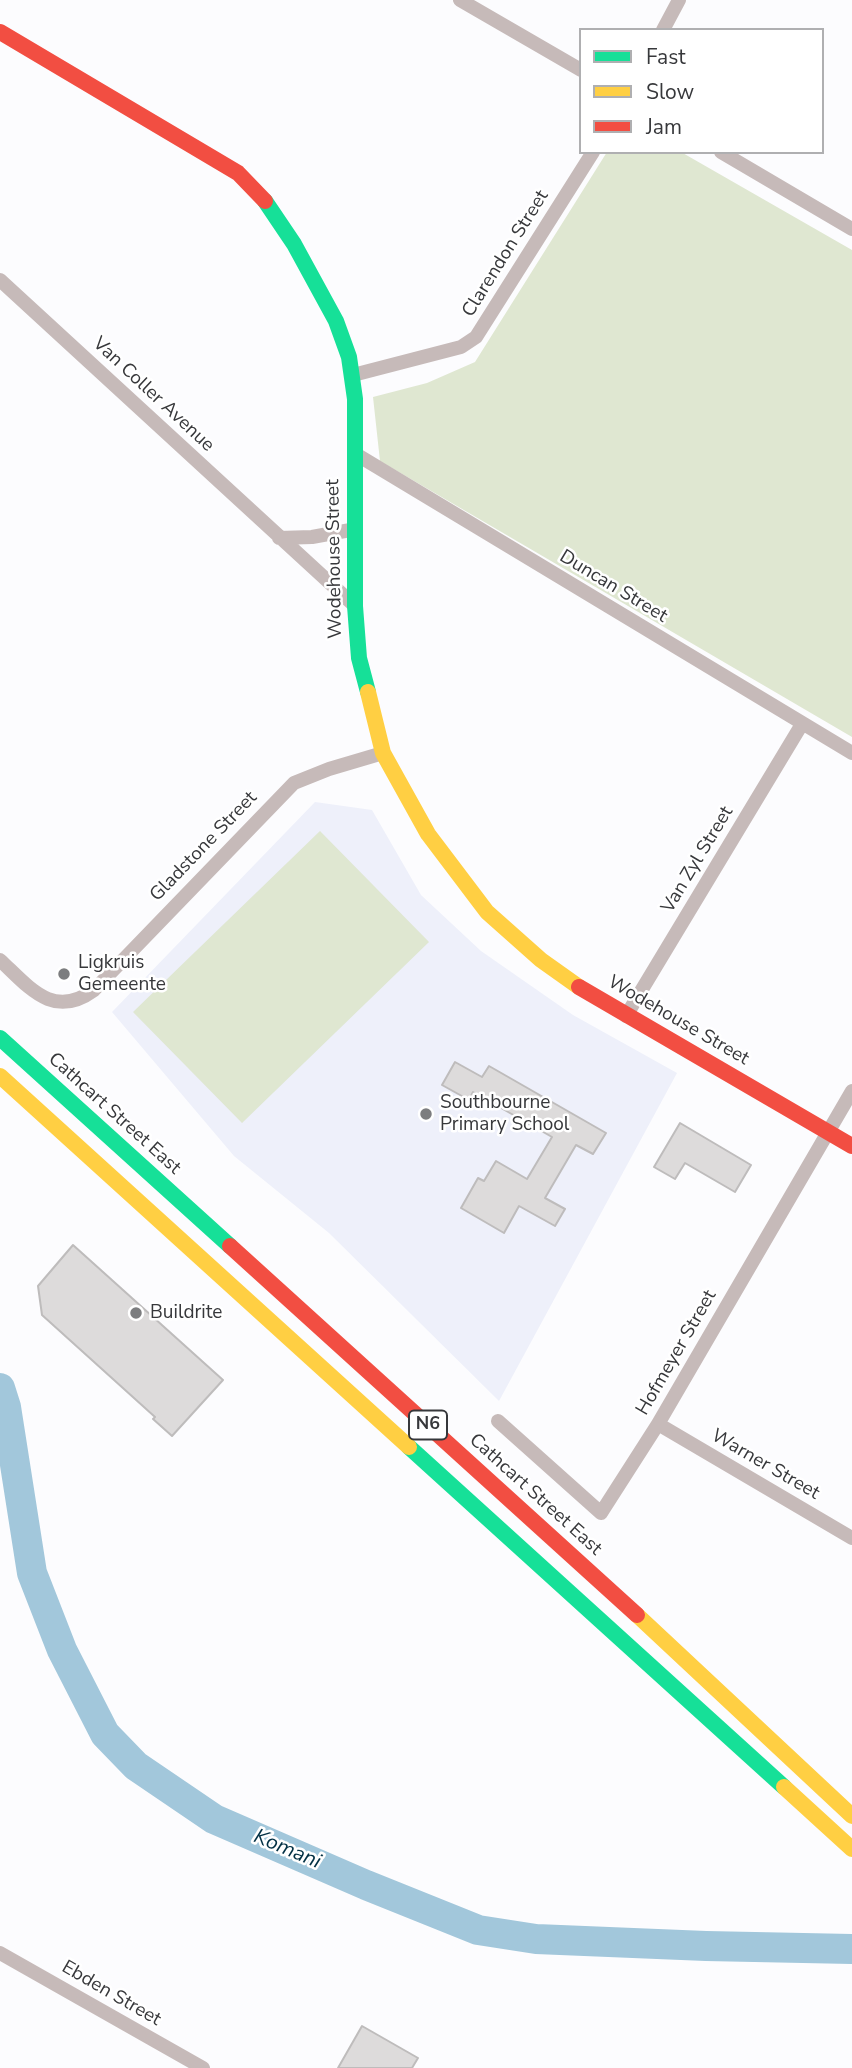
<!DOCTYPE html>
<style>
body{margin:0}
#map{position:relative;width:852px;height:2068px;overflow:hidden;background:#fcfcfe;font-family:"Nunito Sans",sans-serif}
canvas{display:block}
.legend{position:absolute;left:579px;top:28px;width:245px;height:126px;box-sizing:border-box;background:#fff;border:2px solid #afafb1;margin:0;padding:9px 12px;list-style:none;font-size:21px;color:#37383b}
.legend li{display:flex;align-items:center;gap:14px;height:35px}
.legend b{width:35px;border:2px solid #afafb1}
</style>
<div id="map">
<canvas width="852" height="2068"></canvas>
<ul class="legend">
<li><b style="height:9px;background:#16e098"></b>Fast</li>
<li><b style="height:9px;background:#ffcf43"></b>Slow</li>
<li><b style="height:9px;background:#f24e42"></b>Jam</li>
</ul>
</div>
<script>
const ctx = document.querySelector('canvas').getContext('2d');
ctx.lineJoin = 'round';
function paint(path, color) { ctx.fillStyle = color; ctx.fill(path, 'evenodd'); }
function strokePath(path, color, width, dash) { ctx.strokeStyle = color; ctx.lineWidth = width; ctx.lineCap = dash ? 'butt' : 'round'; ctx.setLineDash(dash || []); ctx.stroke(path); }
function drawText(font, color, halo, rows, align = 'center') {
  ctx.font = font + ' "Nunito Sans",sans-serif'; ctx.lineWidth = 5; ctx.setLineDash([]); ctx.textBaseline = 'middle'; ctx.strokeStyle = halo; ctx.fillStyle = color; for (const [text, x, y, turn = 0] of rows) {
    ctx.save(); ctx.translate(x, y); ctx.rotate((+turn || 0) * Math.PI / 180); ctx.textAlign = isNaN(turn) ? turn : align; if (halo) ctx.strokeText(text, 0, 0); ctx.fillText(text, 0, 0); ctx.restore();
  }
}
paint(new Path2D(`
 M315,802l57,8 49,85 60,56 92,64 104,58 -178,328 -170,-168 -95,-77 -122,-144z`), '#eef0fa');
paint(new Path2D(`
 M607,152h74l171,98v487l-472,-276 -7,-64 54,-14 48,-21z
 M320,831l109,111 -187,181 -109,-111z`), '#dfe7d1');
strokePath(new Path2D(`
 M0,1388l6,19 26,166 30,77 43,84 31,32 78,53 152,66 112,45 58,9 170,7 146,3`), '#a2c7db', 30);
const building = new Path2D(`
 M455,1062l27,15 7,-11 117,67 -13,21 -17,-9 -31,53 20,11 -10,17 -36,-20 -15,27 -43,-25 17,-30 6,3 12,-20 31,18 25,-42 -79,-45 -4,8 -27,-15z
 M680,1123l71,42 -16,27 -50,-29 -10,16 -21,-12z
 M73,1245l150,135 -51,56 -19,-17 2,-2 -113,-102 -4,-29z
 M362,2026l56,32 -6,10h-74z`);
paint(building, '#dddbdb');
strokePath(building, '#bebcbc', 2);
strokePath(new Path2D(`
 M460,0l121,70
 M663,30l16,-30
 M721,152l131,77
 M0,280l355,326
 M353,375l108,-28 15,-10 117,-185
 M354,453l498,300
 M279,538l33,-1 44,-8
 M0,960c29,27 53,60 94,30l200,-207 35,-14 54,-16
 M626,1016l176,-292
 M498,1421l103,92 57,-89 194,-333
 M658,1424l194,114
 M0,1953l203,115`), '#c6bab9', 14);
strokePath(new Path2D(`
 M265,201l29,43 42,77 13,36 6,42v207l4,52 9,34
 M0,1038l230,208
 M409,1447l375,340`), '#16e098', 16);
strokePath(new Path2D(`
 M368,692l15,61 45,81 59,78 54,48 38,27
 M0,1076l409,371
 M637,1615l215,201
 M784,1787l68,62`), '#ffcf43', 16);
strokePath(new Path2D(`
 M0,32l238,141 27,28
 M579,987l273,159
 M230,1246l407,369`), '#f24e42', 16);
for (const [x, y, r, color] of [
 [64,974,7,"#7c7d7f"],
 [426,1114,7,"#7c7d7f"],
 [136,1313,7,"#7c7d7f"]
]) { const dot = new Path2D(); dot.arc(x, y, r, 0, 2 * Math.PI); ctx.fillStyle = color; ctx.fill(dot); strokePath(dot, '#fff', 2.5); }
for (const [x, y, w] of [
 [428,1425,38]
]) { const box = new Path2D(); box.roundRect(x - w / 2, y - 14.5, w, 29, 5); ctx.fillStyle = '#fff'; ctx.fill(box); strokePath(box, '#37383b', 2); }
drawText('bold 18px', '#37383b', null, [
 ["N6",428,1425]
]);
drawText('19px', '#37383b', '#fff', [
 ["Clarendon Street",506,254,-58],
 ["Van Coller Avenue",153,395,43],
 ["Wodehouse Street",335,559,-91],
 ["Duncan Street",613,587,31],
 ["Gladstone Street",204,847,-46],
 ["Van Zyl Street",698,860,-59],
 ["Wodehouse Street",678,1021,30],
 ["Cathcart Street East",114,1114,42],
 ["Hofmeyer Street",677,1353,-60],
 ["Warner Street",765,1465,30],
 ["Cathcart Street East",535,1495,42],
 ["Ebden Street",111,1994,30]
]);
drawText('19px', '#37383b', '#fff', [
 ["Ligkruis",78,963],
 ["Gemeente",78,985],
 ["Southbourne",440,1103],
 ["Primary School",440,1125],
 ["Buildrite",150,1313]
], 'left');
drawText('italic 21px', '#023044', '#fff', [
 ["Komani",287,1850,23]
]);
</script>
